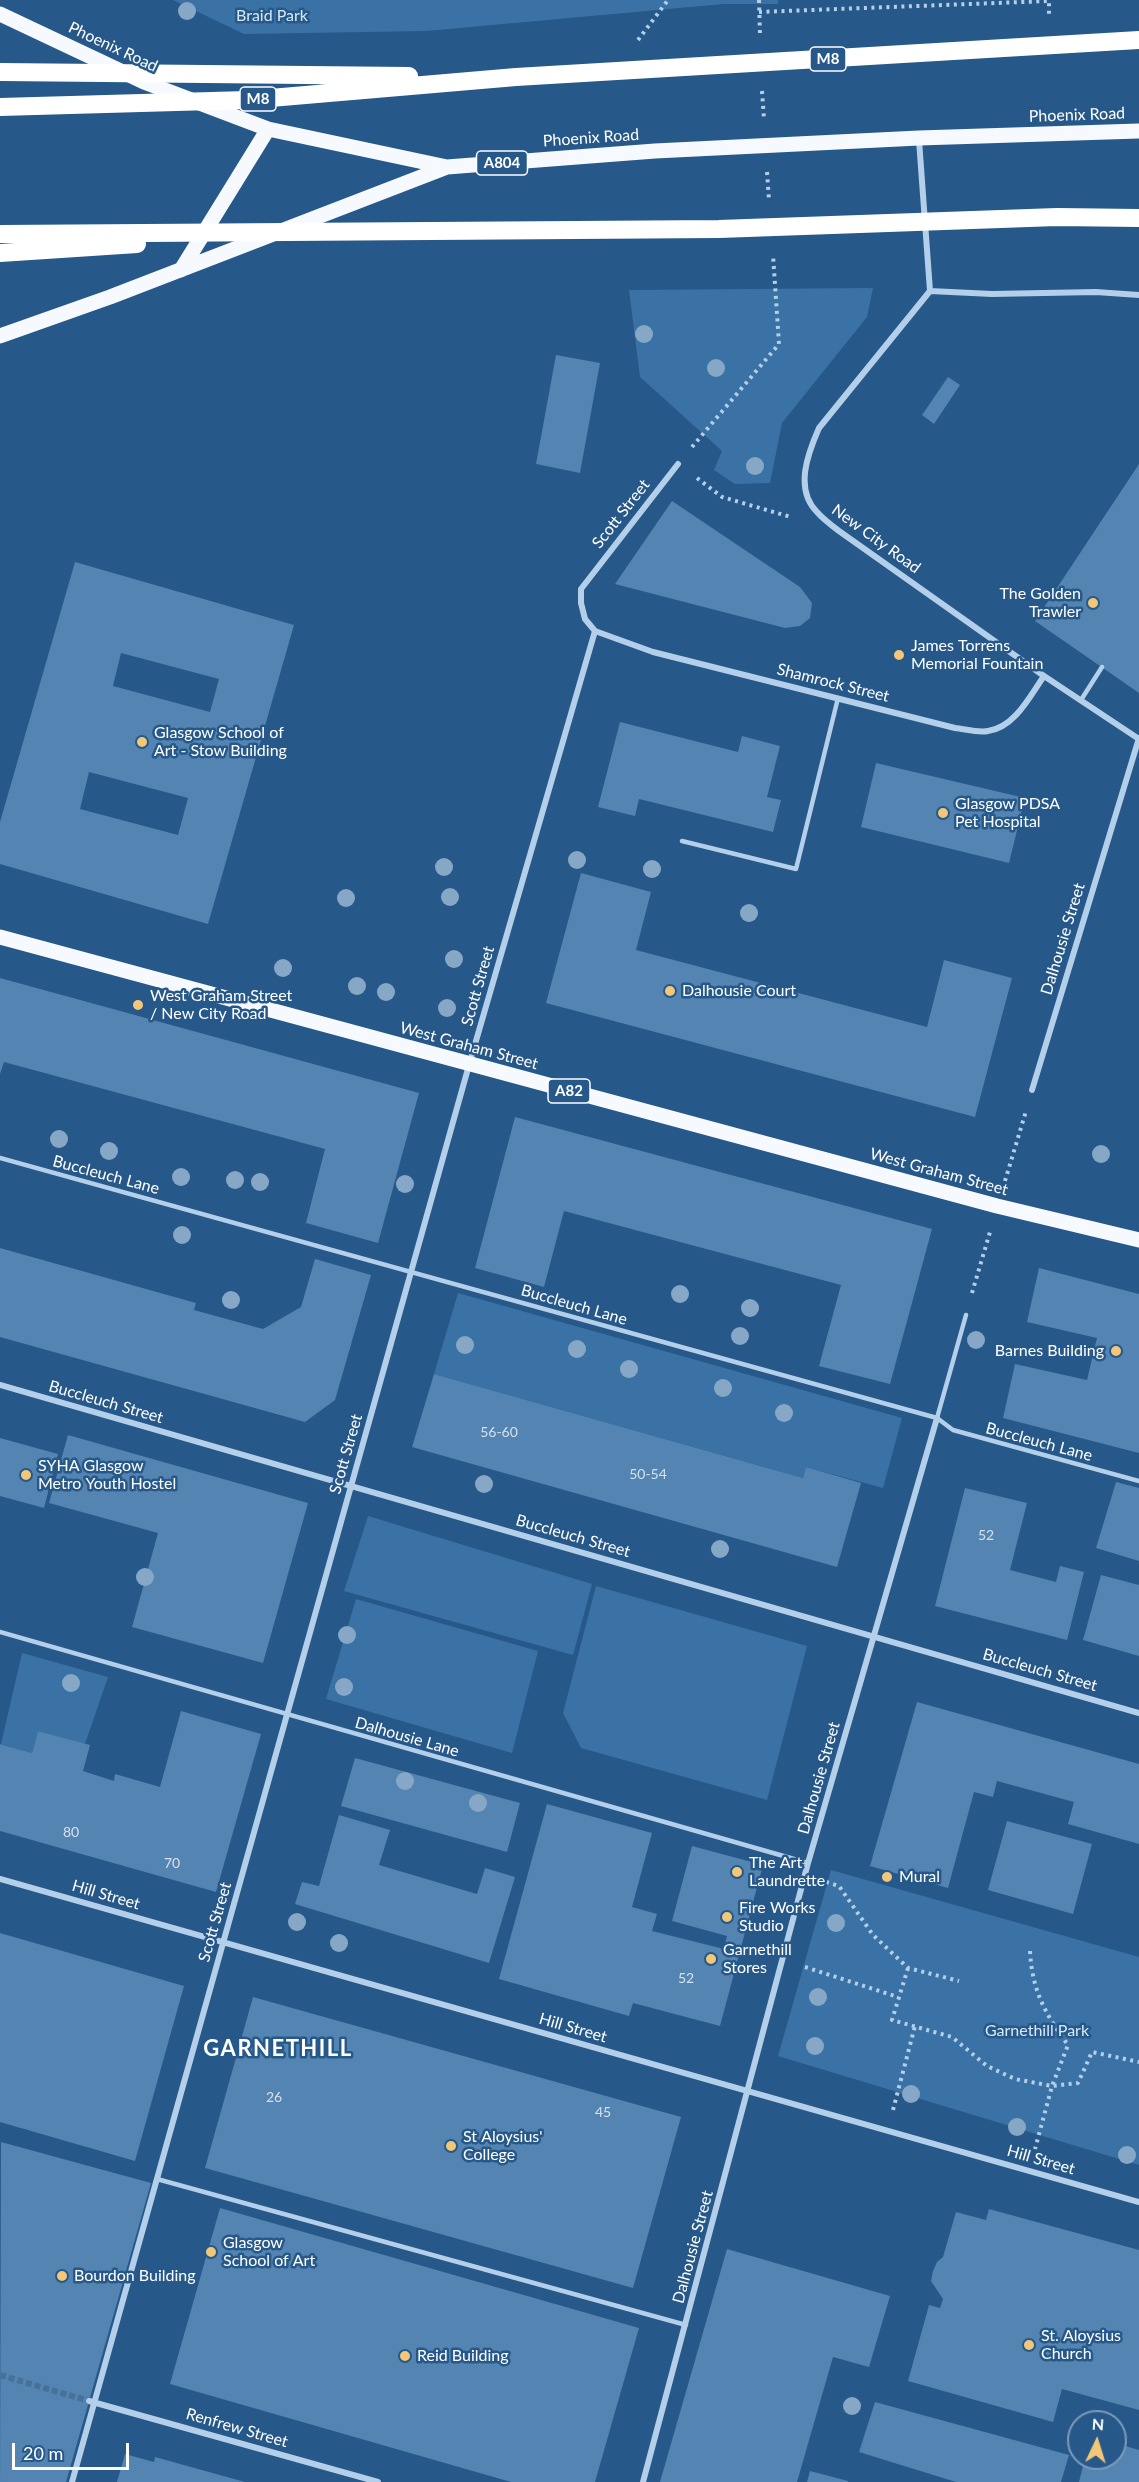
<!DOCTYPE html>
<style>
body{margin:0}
#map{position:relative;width:1139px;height:2482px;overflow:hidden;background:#265889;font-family:Lato,sans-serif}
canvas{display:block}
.north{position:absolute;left:1067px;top:2410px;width:60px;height:60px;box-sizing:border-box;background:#265889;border:2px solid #7d9bb8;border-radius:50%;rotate:4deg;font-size:16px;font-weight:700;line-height:24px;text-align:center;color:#fff}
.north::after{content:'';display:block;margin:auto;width:21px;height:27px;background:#f2c778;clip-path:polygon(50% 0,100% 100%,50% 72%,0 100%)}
.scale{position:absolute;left:12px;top:2443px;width:117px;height:27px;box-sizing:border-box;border:3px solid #fff;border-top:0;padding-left:8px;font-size:18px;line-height:21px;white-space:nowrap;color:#fff;-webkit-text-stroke:4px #265889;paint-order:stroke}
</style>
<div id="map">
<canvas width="1139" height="2482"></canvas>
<div class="north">N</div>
<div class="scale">20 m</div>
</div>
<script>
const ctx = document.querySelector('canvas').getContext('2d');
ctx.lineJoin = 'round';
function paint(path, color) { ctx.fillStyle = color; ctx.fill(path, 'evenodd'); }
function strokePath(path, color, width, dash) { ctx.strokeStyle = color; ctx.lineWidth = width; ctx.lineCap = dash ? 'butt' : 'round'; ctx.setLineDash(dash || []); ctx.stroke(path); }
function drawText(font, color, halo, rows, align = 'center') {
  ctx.font = font + ' Lato,sans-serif'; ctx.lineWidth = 5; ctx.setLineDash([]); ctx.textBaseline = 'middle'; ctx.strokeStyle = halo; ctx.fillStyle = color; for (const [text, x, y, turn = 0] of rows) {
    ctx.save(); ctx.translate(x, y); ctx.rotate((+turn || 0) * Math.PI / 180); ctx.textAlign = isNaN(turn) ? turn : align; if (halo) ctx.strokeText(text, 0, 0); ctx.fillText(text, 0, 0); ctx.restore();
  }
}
paint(new Path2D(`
 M173,0h605v4h-55l-297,27 -182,3z
 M873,288l-6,29 -85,106 -12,60 -35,1 -21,-14 8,-19 -82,-74 -11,-87z
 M458,1293l444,125 -19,70 -77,-21 -3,11 -369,-104z
 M368,1516l224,68 -19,71 -229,-64z
 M596,1586l211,60 -40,154 -186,-52 -18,-35z
 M356,1599l182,52 -26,102 -186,-54z
 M22,1653l86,24 -23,67 -47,-13 -6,22 -31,-9z
 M831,1870l308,87v208l-361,-109z`), '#3b72a5');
paint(new Path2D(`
 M556,355l44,8 -20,110 -44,-9z
 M948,377l12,8 -26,39 -12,-9z
 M1139,464v229l-104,-72z
 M672,501l128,86 12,16 -2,15 -10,8 -15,2 -170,-44z
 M75,562l219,63 -86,299 -208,-60v-42zM121,653l98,26 -9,33 -97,-26zM89,772l99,26 -10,37 -98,-26z
 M620,722l118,30 4,-16 38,10 -13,51 14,3 -8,32 -134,-33 -4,17 -37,-9z
 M876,763l149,35 -16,65 -148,-36z
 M581,873l70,19 -15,58 291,77 17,-67 68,18 -37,139 -429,-114z
 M0,978l419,115 -41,150 -72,-20 19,-74 -321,-87 -4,12z
 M515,1117l417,112 -42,155 -71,-18 22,-81 -277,-74 -20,76 -69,-19z
 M0,1248l196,55 -2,7 69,19 38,-22 14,-48 56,16 -36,125 -30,22 -305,-85z
 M1039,1268l100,26v159l-136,-35 12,-54 72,16 10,-42 -70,-16z
 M434,1374l369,104 3,-11 55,16 -24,84 -425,-120z
 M68,1435l240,68 -45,160 -131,-36 26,-94 -109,-30z
 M0,1438l58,16 -14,54 -44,-12z
 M1116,1482l23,6v73l-43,-13z
 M965,1488l62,15 -17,67 46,12 4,-16 24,6 -17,68 -132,-34z
 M1101,1575l38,10v71l-56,-16z
 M917,1702l222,62v80l-71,-20 6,-22 -77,-21 -4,16 -19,-5 -26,96 -78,-22z
 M181,1711l80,23 -45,158 -216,-61v-87l32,9 6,-22 52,14 -7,26 31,10 1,-7 45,13z
 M355,1758l165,45 -13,49 -166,-46z
 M547,1804l105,29 -20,74 25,7 -5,17 72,18 3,-13 -55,-15 20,-75 71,19 -43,161 -87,-23 -4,13 -130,-37z
 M339,1815l51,15 -11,35 98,29 8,-26 30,9 -26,86 -194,-59 7,-22 17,4z
 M1007,1821l85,23 -19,70 -85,-24z
 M0,1933l184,53 -49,175 -135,-39z
 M253,1997l428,120 -48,171 -428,-120z
 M1,2142l150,41 -85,299h-66z
 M220,2208l419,120 -44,154h-84l-341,-98z
 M989,2209l150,41v160l-77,-21 -9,33 -145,-41 21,-76 11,3 3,-9 -12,-18 2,-10 4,-9 6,-5 13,-45 30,8z
 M727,2249l163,47 -21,71 -36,-10 -36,125h-137z
 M875,2402l194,53 -8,27h-105l-97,-30z
 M1115,2443l24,7v32h-60l6,-24h30z
 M125,2454l29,8 1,-5 90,25h-128z
 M810,2471l38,10v1h-41z`), '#5384b2');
strokePath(new Path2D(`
 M0,2375l89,26`), '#47719b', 6, [6, 3]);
strokePath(new Path2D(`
 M759,0l1,35
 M759,12l290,-11v15
 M638,40l30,-40
 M762,91l2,28
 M767,172l2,28
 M692,447l87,-103 -6,-89
 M697,478l25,19 69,20
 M1005,1181l21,-70
 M972,1293l18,-61
 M826,1882l13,4 34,49 35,33 51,13
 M1030,1951c2,39 15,63 38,94l-16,41 -17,63
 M805,1967l93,30
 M908,1968l-16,52 60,17 35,29 28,13 37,7 26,-3 14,-31 47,10
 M893,2110l22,-84`), '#b3cfe9', 4, [3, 4.5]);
strokePath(new Path2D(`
 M1081,700l21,-33
 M682,841l114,28 42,-171
 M0,1158l937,260 16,12 186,51
 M937,1418l29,-103
 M0,1632l808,231
 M157,2179l529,146`), '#b3cfe9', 4.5);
strokePath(new Path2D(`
 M919,140l11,151 -111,137c-11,25 -25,61 -2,84 6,7 14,13 22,19l205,145 95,63
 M930,291l62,3 104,-2 43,3
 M678,464l-97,125v14l4,16 10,12 58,21 302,76c10,1 23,5 33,3 27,-4 42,-35 56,-55
 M1032,1090l107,-352
 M0,1385l1139,328
 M0,1879l1139,323
 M89,2401l289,81
 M72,2482l397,-1417 126,-434
 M643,2482l165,-619 129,-445`), '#b3cfe9', 6);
strokePath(new Path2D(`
 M0,14l144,68 124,47 179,38 208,-16 264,-13 220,-7
 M181,270l87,-141
 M0,336l110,-39 337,-130
 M0,937l997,269 142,34`), '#f6fafe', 15);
strokePath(new Path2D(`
 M0,72l409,4
 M0,107l247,-7 269,-23 623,-37
 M0,234l719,-5 338,-12 82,1
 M0,253l137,-9`), '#fff', 18);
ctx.fillStyle = '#87a7c6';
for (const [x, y] of [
 [187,11],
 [644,334],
 [716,368],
 [755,466],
 [577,860],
 [444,867],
 [652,869],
 [450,897],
 [346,898],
 [749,913],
 [454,959],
 [283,968],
 [357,986],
 [386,992],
 [447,1008],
 [59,1139],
 [109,1151],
 [1101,1154],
 [181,1177],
 [235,1180],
 [260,1182],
 [405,1184],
 [182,1235],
 [680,1294],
 [231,1300],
 [750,1308],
 [740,1336],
 [976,1340],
 [465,1345],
 [577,1349],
 [629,1369],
 [723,1388],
 [784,1413],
 [484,1484],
 [720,1549],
 [145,1577],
 [347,1635],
 [71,1683],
 [344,1687],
 [405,1781],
 [478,1803],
 [297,1922],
 [836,1923],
 [339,1943],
 [818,1997],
 [815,2046],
 [911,2094],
 [1017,2127],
 [1127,2155],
 [852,2406]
]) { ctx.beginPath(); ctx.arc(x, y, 9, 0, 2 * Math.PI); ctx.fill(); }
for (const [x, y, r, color] of [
 [1093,603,6,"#f2c778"],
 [899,655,6,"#f2c778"],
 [142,742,6,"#f2c778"],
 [943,813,6,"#f2c778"],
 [670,991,6,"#f2c778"],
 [138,1005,6,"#f2c778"],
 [1116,1351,6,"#f2c778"],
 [26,1475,6,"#f2c778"],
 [737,1872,6,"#f2c778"],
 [887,1877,6,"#f2c778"],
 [727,1917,6,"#f2c778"],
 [711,1959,6,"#f2c778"],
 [451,2146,6,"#f2c778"],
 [211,2252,6,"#f2c778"],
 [62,2276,6,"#f2c778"],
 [1029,2345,6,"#f2c778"],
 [405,2356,6,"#f2c778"]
]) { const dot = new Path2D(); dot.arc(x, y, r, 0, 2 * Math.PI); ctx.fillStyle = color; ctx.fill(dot); strokePath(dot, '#265889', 2); }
drawText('14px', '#d4e0ec', null, [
 ["56-60",499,1432],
 ["50-54",648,1474],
 ["52",986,1535],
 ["80",71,1832],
 ["70",172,1863],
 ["52",686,1978],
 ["26",274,2097],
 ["45",603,2112]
]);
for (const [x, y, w] of [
 [828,59,36],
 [258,99,36],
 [502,163,51],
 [569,1091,42]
]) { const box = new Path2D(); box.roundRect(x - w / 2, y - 12, w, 24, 4.5); ctx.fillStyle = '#265889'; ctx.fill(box); strokePath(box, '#fff', 1.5); }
drawText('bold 15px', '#fff', null, [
 ["M8",828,59],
 ["M8",258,99],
 ["A804",502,163],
 ["A82",569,1091]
]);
drawText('16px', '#d7e8f7', '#265889', [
 ["Braid Park",272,16],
 ["Garnethill Park",1037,2031]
]);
drawText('16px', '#fff', '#265889', [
 ["Phoenix Road",113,47,25],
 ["Phoenix Road",1077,115,-2],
 ["Phoenix Road",591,138,-4],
 ["Scott Street",621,514,-52],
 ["New City Road",876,539,36],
 ["Shamrock Street",833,683,14],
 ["Dalhousie Street",1063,939,-73],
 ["Scott Street",478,986,-74],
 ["West Graham Street",469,1046,15],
 ["West Graham Street",939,1172,15],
 ["Buccleuch Lane",106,1175,15],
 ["Buccleuch Lane",574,1305,16],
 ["Buccleuch Street",106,1402,16],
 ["Buccleuch Lane",1039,1442,15],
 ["Scott Street",346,1454,-74],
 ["Buccleuch Street",573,1536,16],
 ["Buccleuch Street",1040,1670,16],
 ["Dalhousie Lane",407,1737,16],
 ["Dalhousie Street",819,1778,-74],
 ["Hill Street",106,1895,16],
 ["Scott Street",215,1922,-74],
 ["Hill Street",573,2028,16],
 ["Hill Street",1041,2160,16],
 ["Dalhousie Street",693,2247,-75],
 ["Renfrew Street",237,2428,16]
]);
drawText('16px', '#fff', '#265889', [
 ["The Golden",1081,594,"right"],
 ["Trawler",1081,612,"right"],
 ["James Torrens",911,646],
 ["Memorial Fountain",911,664],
 ["Glasgow School of",154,733],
 ["Art - Stow Building",154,751],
 ["Glasgow PDSA",955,804],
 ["Pet Hospital",955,822],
 ["Dalhousie Court",682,991],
 ["West Graham Street",150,996],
 ["/ New City Road",150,1014],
 ["Barnes Building",1104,1351,"right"],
 ["SYHA Glasgow",38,1466],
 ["Metro Youth Hostel",38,1484],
 ["The Art",749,1863],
 ["Laundrette",749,1881],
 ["Mural",899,1877],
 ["Fire Works",739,1908],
 ["Studio",739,1926],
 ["Garnethill",723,1950],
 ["Stores",723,1968],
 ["St Aloysius'",463,2137],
 ["College",463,2155],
 ["Glasgow",223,2243],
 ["School of Art",223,2261],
 ["Bourdon Building",74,2276],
 ["St. Aloysius",1041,2336],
 ["Church",1041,2354],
 ["Reid Building",417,2356]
], 'left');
ctx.letterSpacing = '1.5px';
drawText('bold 22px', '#fff', '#265889', [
 ["GARNETHILL",278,2049]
]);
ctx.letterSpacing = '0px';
</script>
